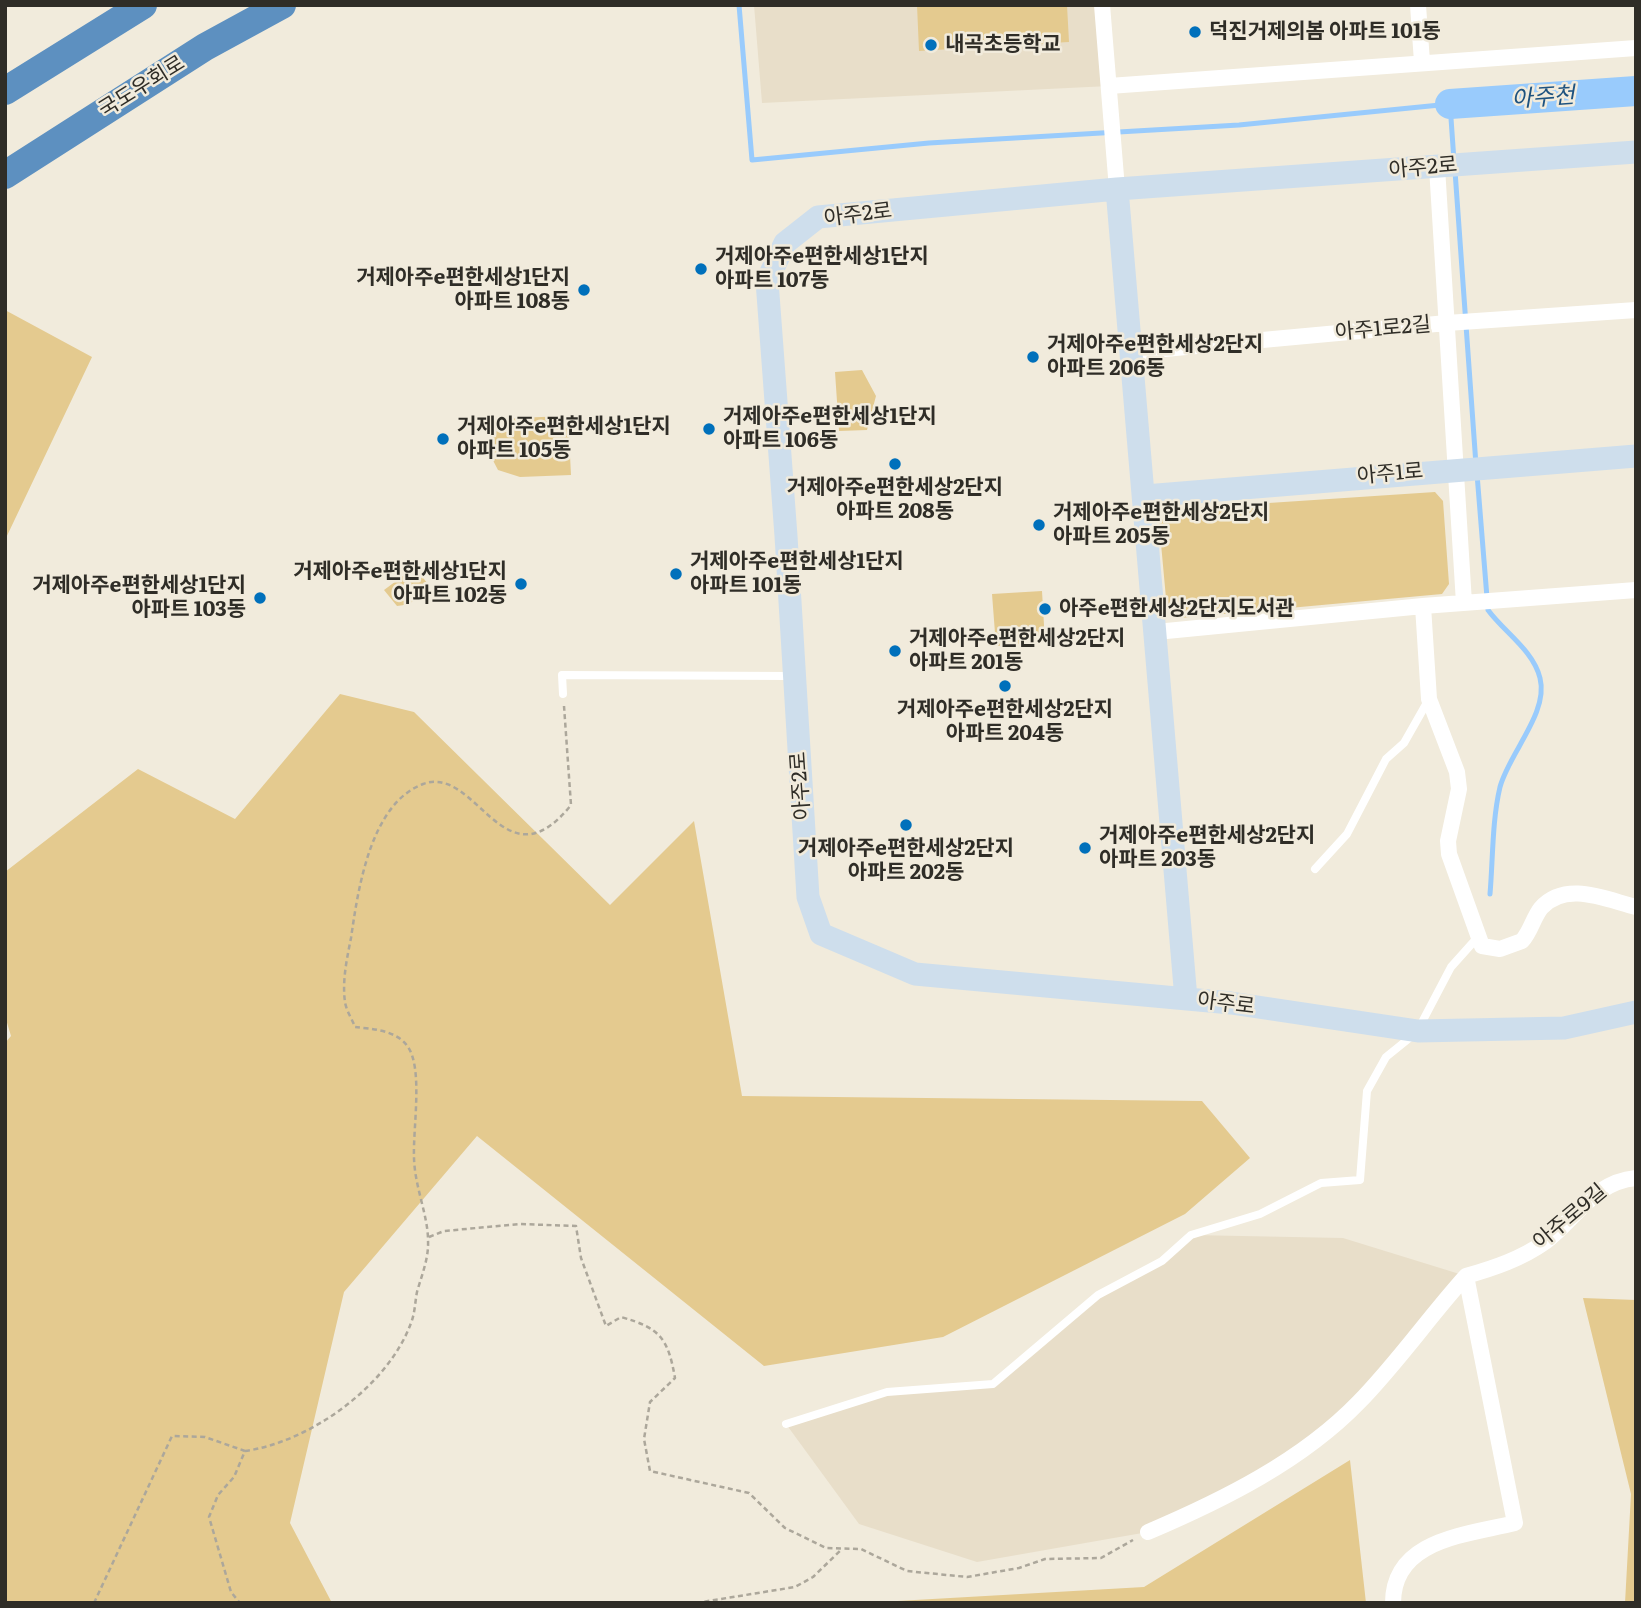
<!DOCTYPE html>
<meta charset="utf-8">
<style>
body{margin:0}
#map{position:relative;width:1641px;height:1608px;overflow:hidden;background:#f1ebdc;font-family:Literata,serif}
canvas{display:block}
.frame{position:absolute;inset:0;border:7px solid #2f2d27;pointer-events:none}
</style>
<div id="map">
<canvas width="1641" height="1608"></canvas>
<div class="frame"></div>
</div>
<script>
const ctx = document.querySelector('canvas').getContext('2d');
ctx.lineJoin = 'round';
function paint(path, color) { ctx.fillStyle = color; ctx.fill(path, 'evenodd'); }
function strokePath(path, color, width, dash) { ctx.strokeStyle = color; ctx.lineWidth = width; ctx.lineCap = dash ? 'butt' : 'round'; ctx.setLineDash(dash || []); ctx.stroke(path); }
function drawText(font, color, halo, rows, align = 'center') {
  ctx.font = font + ' Literata,"Noto Sans KR",serif'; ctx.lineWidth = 5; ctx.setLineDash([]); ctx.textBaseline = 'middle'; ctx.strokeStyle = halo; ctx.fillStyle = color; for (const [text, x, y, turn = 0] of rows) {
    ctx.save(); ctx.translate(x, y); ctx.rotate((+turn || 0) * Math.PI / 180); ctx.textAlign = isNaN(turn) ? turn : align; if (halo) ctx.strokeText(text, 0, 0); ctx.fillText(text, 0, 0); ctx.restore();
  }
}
paint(new Path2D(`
 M754,5h348l7,81 -347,17z
 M1191,1235l152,3 123,38 -154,169 -164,87 -171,30 -118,-38 -73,-100 101,-32 106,-8 105,-89 64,-34z`), '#e8dec9');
paint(new Path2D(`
 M917,5h150l2,37 -150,9z
 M5,310l87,47 -87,183z
 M862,370l14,26 -9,34 -28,1 -4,-59z
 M568,416l3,59 -51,2 -22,-7 -11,-21 11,-21 17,-10z
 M1435,492l8,9 6,83 -7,10 -262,24 -13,-9 -8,-87 19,-13z
 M415,567l12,16c-4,14 -15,22 -30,23l-13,-16z
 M1042,591l3,51 -49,4 -4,-52z
 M340,694l74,18 196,193 84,-84 48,275 460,5 48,57 -65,56 -242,123 -179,29 -287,-230 -133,156 -54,231 42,80h-327v-560l6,-7 -6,-20v-144l133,-103 97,50z
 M1583,1298l53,2v303h-11l6,-109z
 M1350,1460l16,143h-504l282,-16z`), '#e4ca8f');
strokePath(new Path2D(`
 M739,5l13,155 177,-17 310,-18 211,-21 4,57
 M1455,171l21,294
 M1477,474l11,136c16,22 45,40 52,68 9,35 -31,75 -40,109 -8,34 -7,72 -10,107`), '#99cbfc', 5);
strokePath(new Path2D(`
 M1450,104l186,-13`), '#99cbfc', 30);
strokePath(new Path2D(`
 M429,1237l15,-6 76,-7 56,2 5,32 25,68 15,-9c39,11 47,21 54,61l-25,24 -6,37 6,32 99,22 36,35 41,20 35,1 46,22 60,6 52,-9 26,-9 56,-1 32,-18
 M245,1451c65,-9 143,-65 166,-128 4,-10 4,-21 6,-31 5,-18 12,-34 11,-52 0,-25 -14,-55 -14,-84 -1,-28 9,-87 -6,-109 -11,-17 -36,-18 -53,-20 -3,-8 -9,-17 -10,-25 -3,-21 2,-44 6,-64 7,-48 19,-134 72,-154 54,-20 81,105 148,21l-7,-99
 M94,1603l78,-167 33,1 40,14 -11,26 -16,18 -9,22 22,75 9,11
 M696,1603l99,-16 18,-10 29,-28`), '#aca79b', 2.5, [5, 3.5]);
strokePath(new Path2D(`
 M563,694l-1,-19 229,1
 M1315,869l32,-35 39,-75 18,-16 25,-44
 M1420,1026l31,-59 26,-29
 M786,1424l101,-32 106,-8 105,-89 64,-34 29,-26 69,-21 61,-31 39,-3 7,-89 19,-34 26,-21`), '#fff', 8);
strokePath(new Path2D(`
 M1102,5l15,184
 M1418,5l4,57
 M1109,86l527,-38
 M1437,167l27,436
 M1132,352l315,-29 189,-13
 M1423,606l6,93 28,73 2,17 -11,52 1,13 33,92 18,3 22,-8c9,-10 11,-23 19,-33 25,-28 66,-8 95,-1
 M1156,632l267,-26 213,-16
 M1466,1276c28,-8 55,-17 79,-34 32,-24 48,-60 91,-64
 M1148,1532c75,-32 154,-71 211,-130 39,-40 70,-85 107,-126
 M1393,1603c0,-64 74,-68 122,-80l-49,-247`), '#fff', 16);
strokePath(new Path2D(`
 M1636,152l-519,37 -299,28 -33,26 -18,38 19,255 22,361 13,37 94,40 316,29 187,28 146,-3 72,-16
 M1117,189l69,810
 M1145,496l491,-40`), '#cedeec', 23);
strokePath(new Path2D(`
 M5,91l138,-86
 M5,175l200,-128 77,-42`), '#5d90c0', 28);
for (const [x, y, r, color] of [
 [1195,32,7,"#0070bb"],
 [931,45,7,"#0070bb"],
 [701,269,7,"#0070bb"],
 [584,290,7,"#0070bb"],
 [1033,357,7,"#0070bb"],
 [709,429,7,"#0070bb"],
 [443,439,7,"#0070bb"],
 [895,464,7,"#0070bb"],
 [1039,525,7,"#0070bb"],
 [676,574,7,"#0070bb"],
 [521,584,7,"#0070bb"],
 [260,598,7,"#0070bb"],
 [1045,609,7,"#0070bb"],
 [895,651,7,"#0070bb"],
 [1005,686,7,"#0070bb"],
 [906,825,7,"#0070bb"],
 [1085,848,7,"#0070bb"]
]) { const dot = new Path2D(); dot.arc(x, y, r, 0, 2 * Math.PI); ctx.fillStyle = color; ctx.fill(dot); strokePath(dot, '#f1ebdc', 2.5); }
drawText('bold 21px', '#2f2d27', '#f1ebdc', [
 ["덕진거제의봄 아파트 101동",1209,32],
 ["내곡초등학교",945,45],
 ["거제아주e편한세상1단지",715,257],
 ["아파트 107동",715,281],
 ["거제아주e편한세상1단지",570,278,"right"],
 ["아파트 108동",570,302,"right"],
 ["거제아주e편한세상2단지",1047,345],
 ["아파트 206동",1047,369],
 ["거제아주e편한세상1단지",723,417],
 ["아파트 106동",723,441],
 ["거제아주e편한세상1단지",457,427],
 ["아파트 105동",457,451],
 ["거제아주e편한세상2단지",895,488,"center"],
 ["아파트 208동",895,512,"center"],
 ["거제아주e편한세상2단지",1053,513],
 ["아파트 205동",1053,537],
 ["거제아주e편한세상1단지",690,562],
 ["아파트 101동",690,586],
 ["거제아주e편한세상1단지",507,572,"right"],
 ["아파트 102동",507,596,"right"],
 ["거제아주e편한세상1단지",246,586,"right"],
 ["아파트 103동",246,610,"right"],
 ["아주e편한세상2단지도서관",1059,609],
 ["거제아주e편한세상2단지",909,639],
 ["아파트 201동",909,663],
 ["거제아주e편한세상2단지",1005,710,"center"],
 ["아파트 204동",1005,734,"center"],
 ["거제아주e편한세상2단지",1099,836],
 ["아파트 203동",1099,860],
 ["거제아주e편한세상2단지",906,849,"center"],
 ["아파트 202동",906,873,"center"]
], 'left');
drawText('21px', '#2f2d27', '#f1ebdc', [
 ["국도우회로",142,87,-32],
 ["아주2로",1423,168,-5],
 ["아주2로",858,215,-7],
 ["아주1로2길",1383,329,-5],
 ["아주1로",1390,474,-5],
 ["아주2로",801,786,-94],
 ["아주로",1226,1004,7],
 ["아주로9길",1570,1217,-40]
]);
drawText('italic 23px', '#1d527f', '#f1ebdc', [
 ["아주천",1543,98,-4]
]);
</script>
